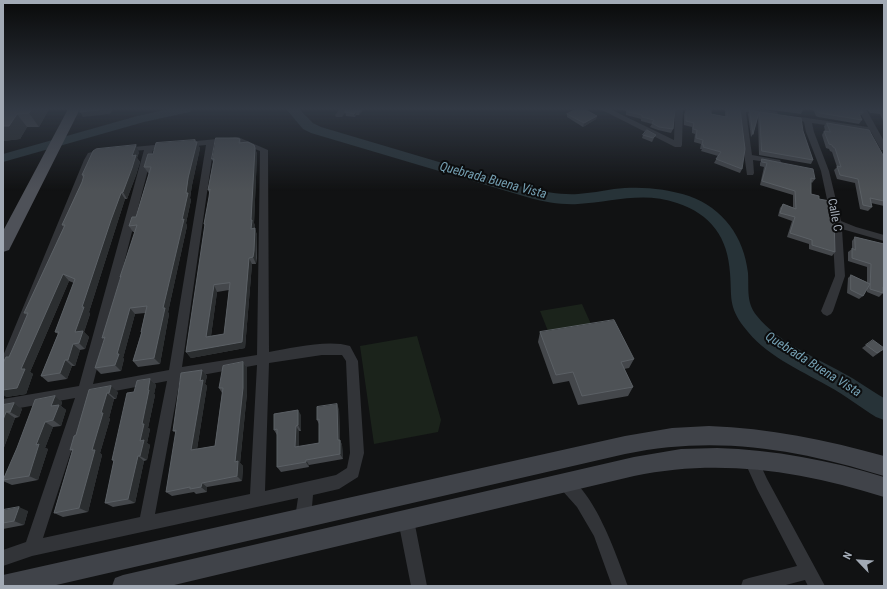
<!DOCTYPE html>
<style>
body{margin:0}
#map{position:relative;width:887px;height:589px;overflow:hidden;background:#111213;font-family:"Roboto Condensed",sans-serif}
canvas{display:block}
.frame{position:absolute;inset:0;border:4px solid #a2aab5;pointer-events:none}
.north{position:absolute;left:839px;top:541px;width:40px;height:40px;-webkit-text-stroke:3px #0c0d0e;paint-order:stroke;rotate:295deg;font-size:11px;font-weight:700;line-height:16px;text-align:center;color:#a2aab5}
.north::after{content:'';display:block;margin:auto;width:14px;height:18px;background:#a2aab5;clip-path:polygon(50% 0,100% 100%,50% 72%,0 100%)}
</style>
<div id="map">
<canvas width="887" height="589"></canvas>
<div class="frame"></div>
<div class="north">N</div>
</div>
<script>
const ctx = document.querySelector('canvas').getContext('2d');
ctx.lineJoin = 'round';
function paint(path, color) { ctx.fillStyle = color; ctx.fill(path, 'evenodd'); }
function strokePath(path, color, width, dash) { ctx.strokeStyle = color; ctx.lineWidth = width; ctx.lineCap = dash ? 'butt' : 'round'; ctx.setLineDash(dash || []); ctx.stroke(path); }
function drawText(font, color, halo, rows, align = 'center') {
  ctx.font = font + ' "Roboto Condensed",sans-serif'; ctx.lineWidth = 4; ctx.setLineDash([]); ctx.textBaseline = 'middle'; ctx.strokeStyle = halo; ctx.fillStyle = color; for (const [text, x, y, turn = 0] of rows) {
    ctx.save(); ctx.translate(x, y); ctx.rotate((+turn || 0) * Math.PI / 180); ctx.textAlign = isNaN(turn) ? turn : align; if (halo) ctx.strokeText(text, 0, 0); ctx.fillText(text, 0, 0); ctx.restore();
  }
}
paint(new Path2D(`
 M582,304l9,20 -43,7 -8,-20z
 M417,336l24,84 -3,12 -64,12 -14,-98z`), '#1b231b');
paint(new Path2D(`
 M169,109h23l-2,3 -46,10 -141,40v-8l134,-38z
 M286,109h13l14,14 8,4 209,62c15,3 32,6 48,5 12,-1 24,-3 36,-5 24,-3 51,-1 75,7 34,12 55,41 59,77 1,16 -2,30 9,43 22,27 56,40 86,57 14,7 27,17 41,25v22l-8,-3c-16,-10 -31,-22 -48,-31 -30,-17 -63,-31 -84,-59 -16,-21 -12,-30 -14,-54 -2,-35 -19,-59 -53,-70 -33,-12 -66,-1 -99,1 -16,1 -33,-2 -48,-6l-219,-65 -8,-4z`), '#273338');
paint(new Path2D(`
 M340,109h8l-6,8h-6l-1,-2z
 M600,109h10l64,31 1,-31h8l-1,36 -1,2h-6z
 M738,109h18l21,3 1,2 -4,2 -28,-4 6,43 28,5 1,2 -1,2 -27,-4 1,13 -1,2h-6z
 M858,109h8l18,32v9h-3l-10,-18 -59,-9 2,9 15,39 12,50 15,6 28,8v6l-42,-12 3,47 -12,35 -2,3 -4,2 -4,-2 -2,-3 14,-35 -3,-53 -11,-52 -15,-39 -2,-10 -7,-3 4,-2 67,10z
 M238,137l30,13 1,202c22,-4 60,-13 81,-6l8,15 6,92 -6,24 -19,12 -26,6 -2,23 -3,5 -5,3 -5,-3 -3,-5 3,-20 -266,58 -29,10v-16l23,-8 49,-144 -72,13v-12l76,-13 65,-236 -21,2 -4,-2 4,-2zM237,142l23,9 -3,204 -75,12 32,-223zM206,145l-37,225 -76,14 60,-234zM322,355h20l4,6 4,92 -3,15 -11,7 -71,16 4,-128zM257,365l-7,129 -95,20 25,-135zM167,381l-27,136 -97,21 46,-142z
 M104,149l4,3 -1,2 -13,3 -2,3 -83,211 -2,4 -4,1v-20l81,-196 4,-7z
 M750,451l5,2 12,26 58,107h-17l-3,-6 -23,6h-41l2,-6 6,-2 48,-12 -40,-77 -14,-31 2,-5z
 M565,476c29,12 52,81 63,110h-16l-18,-50 -17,-29 -17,-19 -2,-5 2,-5z
 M406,512l5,3 3,5 13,66h-16l-13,-66 3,-5z`), '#323438');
paint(new Path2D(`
 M709,426c60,2 117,14 175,30v20c-88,-27 -167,-41 -259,-22l-573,132h-49v-11l622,-139 47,-8z
 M717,448c58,2 112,12 167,29v20c-82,-26 -165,-39 -250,-21l-464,110h-58l3,-8 8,-3 511,-118 47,-8z`), '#404349');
paint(new Path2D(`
 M68,109h12l-69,137 -2,4 -6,2v-21z`), '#4e5158');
paint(new Path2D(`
 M3,109h46l-10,18h-12l-7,12 -17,2z
 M348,109h16l-5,6h-3l-1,2 -9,-1 -1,-4z
 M619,109h56l-2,20 -2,4 -13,-3 -8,-3 2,-3 -11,-3v-2l-15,-4v-4z
 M691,109h20v5l14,3v-8h15l2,60 -2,4 -26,-10 4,-7 -17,-5 1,-2h-2l1,-5 -7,-2 1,-8 -3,-1v-6l-8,-2v-11l2,-4h4z
 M766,109h37v1l-2,4z
 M813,109h49l1,4 -3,3 2,4 -3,4 -41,-7 -2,-1z
 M867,109h17v14l-4,-9 -10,-1z
 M750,110l10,2 43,19 10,29 -2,4 -52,-9 -1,-38 -5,17 -2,3 -3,-23z
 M567,114l30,2 -1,3 -13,8 -16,-10z
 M827,123l57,34v49l-13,-3 1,4 -4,4 -8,-2 -5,-26 -18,-4 -3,-9 3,-3 -5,-15 -2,-1 -1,-2 -3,-1 -4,-13 2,-4h1l-1,-5z
 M643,135h13l-2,3 -2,4 -10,-4z
 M240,139l1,4 13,2 3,9 -3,69 1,3v3l2,6v23l-1,6h-4l-7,84 -54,10 -5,-6 19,-126 -1,-2 6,-30 -2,-4 5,-28 -1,-3zM229,290l-5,44 -13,2 6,-44z
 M195,140l5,8 -8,37 -2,13 1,2 -5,23 1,3 -19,86 1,2 -9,50 -22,3 -5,-6 8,-28v-1l4,-19 -10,1 -12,44 1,1 -3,12 -20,3 -6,-6 10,-28 -3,-2 19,-60 -1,-1 15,-45h-2l-4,-6 7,-9 13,-43 -5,-7z
 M139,152l-2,6 3,4 -4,13 -9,24h-2l-9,28 -27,85 1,2 -6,18 5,5 -4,12 -5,1 -5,16h-3l-5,13 -19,3 -7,-6 17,-42 -3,-2 19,-49 -5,-2 -39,91 3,2 -7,20 -20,3 21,-82 -3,-2 40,-86 -2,-2 20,-43 1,-4 -1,-3z
 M762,159l53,20 -3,4 -1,-1v12l8,5 16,53 -3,4 -23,-7v-5l-22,-7 5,-16 -14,-5 2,-8 3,-4 10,4v-13l-33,-10 4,-18 -4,-1v-3z
 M855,237l29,7v48l-1,-1v2l-4,4 -12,-5v-3l-4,7 -4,3 -12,-6 1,-15 3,-3 16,7v-15l-19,-6v-9l4,-3v-8z
 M540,332l94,27 -5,9 -5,1 9,18 -5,9 -50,9 -9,-24 -16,3 -15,-42z
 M866,345l14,7 -7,5 -11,-9z
 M243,362l4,6v25l-7,70 3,3 -1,15 -35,6v5l-11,2 -2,-2 -22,4 -6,-4 10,-59 -3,-2 29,-61 5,6 -2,8 2,2 -10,63 18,-3 7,-53 -3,-5z
 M150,379l6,6 -2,9 1,1 -7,33 2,1 -3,14 3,2 -3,15 -3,1 -9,42 -22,4 -8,-4 9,-42 -2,-1 22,-68z
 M89,390l29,2 -2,7h-2l-5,19 1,1 -10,34 2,2 -14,57 -25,5 -9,-4 18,-62 -2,-1 6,-15z
 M55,396l7,6 -1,4 5,4 -5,16 -8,1 -8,21 3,1 -10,31 -26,5 -9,-4v-2z
 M14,403l8,6 -3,8 -4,1 -12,32v-45z
 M339,409l1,31 2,5 1,14 -34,6v2l-28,5 -4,-5v-32l-3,-5 27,-15v16h-2v16l20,-4v-19l-2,-4z
 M3,510l25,1 -4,14 -21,4z`), '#44474b');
paint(new Path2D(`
 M32,109h17l-10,18 -10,-14z
 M105,109h8l-3,5 -27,3 -3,-5z
 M361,109h3l-5,6v-3z
 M356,111v4l-1,2 -1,-3z
 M17,114l10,13 -7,12 -17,2v-15z
 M597,116l-1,3 -13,8 1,-4z
 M195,140l5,8 -8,37 -2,13 1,2 -5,23 1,3 -19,86 1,2 -9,50 -6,-6 9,-50 23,-115z
 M136,145l3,7 -2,6 3,4 -4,13 -9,24 -4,-7 9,-36z
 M254,145l3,9 -3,69 1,3v3l2,6 -1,29 -3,-7 -2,-37z
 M121,193l4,6 -9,28 -27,85 1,2 -6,18 5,5 -4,12 -6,-6 -4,-11 7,-25 29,-87z
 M249,258l3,6 -7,84 -54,10 -5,-6 56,-10z
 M63,274l6,7 -39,91 3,2 -7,20 -20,3 -3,-2v-5l18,-21z
 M214,285l3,7 -7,51 -4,-6z
 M130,308l5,6 -12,44 1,1 -3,12 -6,-6 2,-11z
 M73,344l7,6 -5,16 -7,-6z
 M65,360l7,6 -5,13 -7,-6z
 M243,362l4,6v25l-7,70 3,3 -1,15 -5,-5 -2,-14z
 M202,370l5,6 -2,8 2,2 -11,69 -5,-5z
 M150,379l6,6 -2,9 1,1 -7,33 2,1 -3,14 3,2 -3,15 -7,-4v-15l2,-17z
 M111,386l7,6 -2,7 -7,-6z
 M107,393l7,6 -5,19 1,1 -10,34 2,2 -14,57 -9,-4 13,-58 9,-37z
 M55,396l7,6 -1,4 5,4 -5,16 -8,-6 -2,-14z
 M14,403l8,6 -3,8 -9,-5z
 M337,404l2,5 1,36 -2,-5z
 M298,410l3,5v16l-3,-6z
 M6,412l9,6 -12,32v-30z
 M45,422l8,5 -8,21 3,1 -10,31 -9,-4 7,-31z
 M296,426l3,5v22l-4,-6z
 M340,440l2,5 1,14 -3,-5z
 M138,456l6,5 -9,42 -7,-4z
 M306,460l3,5v2l-3,-5z
 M202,483l5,4v5l-6,-5z
 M19,507l9,4 -4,14 -10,-4z`), '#2b2e30');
const building = new Path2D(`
 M3,109h29l-3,4 -12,1 -8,12h-6z
 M81,109h24l-25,3z
 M348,109h13l-2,3 -3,-1 -2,3 -9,-2z
 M577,109h7l13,7 -13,7 -17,-9z
 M628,109h47l-2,20 -14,-2 -7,-4 2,-3 -12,-3v-2l-14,-3z
 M692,109h19v5l16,3v-8h13l5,40 -3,20 -26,-10 5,-7 -18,-5 1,-2h-2l1,-5 -7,-2 1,-8 -4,-1 1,-6 -8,-2v-11l6,1z
 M817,109h45l1,4 -5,-1 4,8 -42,-7 -2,-1z
 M873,109h11v4l-1,-3z
 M750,110l9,2 -6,22z
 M760,112l41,6 2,13 10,29 -51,-9z
 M827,123l42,7 15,27v44l-14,-3 2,9 -9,-2 -5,-26 -18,-4 -3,-9 4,1 -6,-19 -2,-1 -1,-2 -3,-1 -5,-13 6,1z
 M647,130l9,5 -3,3 -10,-3z
 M216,138h20l4,1 -1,4 9,-1 6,3 1,3 -4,72h1l-1,9 4,-1 -1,23 -1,6 -4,1 -7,84 -56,10 19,-128h-1l5,-27 1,-8 -2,1 6,-31h-2zM230,283l-6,51 -18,3 8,-52z
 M195,140v2h2l-9,36 -2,15h2l-6,27 2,-1 -21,89h2l-11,50 -21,3 9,-29h-1l6,-26 -17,2 -13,46h2l-4,11 -20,3 10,-31 -3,1 19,-62 -1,1 17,-52 -8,1 3,-9h4l15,-50h-7l4,-13h5l3,-11z
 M136,145l-4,11 4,-1 -4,13 -9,24 -2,1 -10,27 -29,87h2l-9,25 8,-1 -4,12 -6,1 -5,16h-3l-5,13 -19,3 18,-44h-4l20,-53 -12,-5 -42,95h4l-8,19 -14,2v-27l3,-6h3l8,-18 11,-26h-4l41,-88h-3l20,-43 2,-7h-2l11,-24 3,-2z
 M762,159l51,10 2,10 -4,-1v16l8,2v3l11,2 4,18 1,33 -23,-7v-5l-22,-7 5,-16 -15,-4 3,-9 13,5 -1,-18 -33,-10 5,-18 -5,-1z
 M855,237l29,7v43h-1v6l-13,-4 1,-25 -19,-6v-10l3,2z
 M851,275l19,9 -7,12 -12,-6z
 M614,320l20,39 -13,3 12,25 -51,9 -9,-24 -17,3 -16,-43z
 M873,340l11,8v1l-7,4 -11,-8z
 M243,362v26l-8,74 3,-1 -1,15 -35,7 -1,4 -11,2v-2l-24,5 10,-62 -3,1 8,-58 21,-3 -2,11 3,-1 -12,70 24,-4 8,-58h-4l4,-22z
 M150,379l-2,11h1l-7,34h2l-4,17 4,-1 -4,16h-2l-10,43 -23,4 9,-43h-2l15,-67 7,-1 3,-11z
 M111,386l-2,7h-2l-6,20h2l-11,37h3l-16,58 -25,5 19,-64 -3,1 4,-14 2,-1 13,-45z
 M55,396l-4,10 8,-1 -6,15 -8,2 -9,23 3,-1 -10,32 -26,4 14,-32 18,-48z
 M14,403l-4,9h-4l-3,8v-15z
 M337,404l1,36h2v14l-34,6v2l-29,5v-38l-3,1v-16l24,-4v15l-2,1 -1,21 24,-4v-24l-2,1v-13z
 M19,507l-5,14 -11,2v-13z`);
paint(building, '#4e5256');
strokePath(building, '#5b6065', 1);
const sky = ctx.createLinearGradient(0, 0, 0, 191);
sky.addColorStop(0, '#090a0a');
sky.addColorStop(0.57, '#323944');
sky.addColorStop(1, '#32394400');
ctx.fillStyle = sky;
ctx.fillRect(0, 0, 887, 191);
drawText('12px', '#a2aab5', '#0c0d0e', [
 ["Calle C",834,215,79]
]);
drawText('italic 13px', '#75a0b3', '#0c0d0e', [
 ["Quebrada Buena Vista",493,181,15],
 ["Quebrada Buena Vista",813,365,32]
]);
</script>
